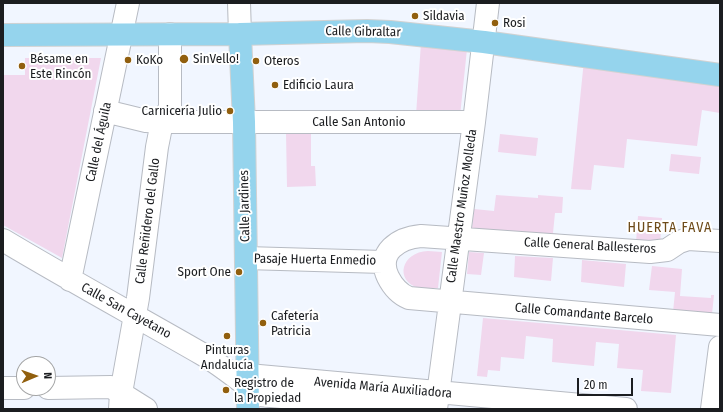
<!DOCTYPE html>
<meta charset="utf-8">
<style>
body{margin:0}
#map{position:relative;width:723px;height:412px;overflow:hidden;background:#f1f6ff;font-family:"Fira Sans Condensed",sans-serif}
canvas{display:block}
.frame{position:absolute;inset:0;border:4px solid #1b1d20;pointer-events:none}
.north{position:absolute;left:16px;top:356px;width:40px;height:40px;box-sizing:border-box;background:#fff;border:1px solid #a4a5a6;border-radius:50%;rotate:88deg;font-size:11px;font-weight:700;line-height:16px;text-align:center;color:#1b1d20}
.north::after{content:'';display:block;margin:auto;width:14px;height:18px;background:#915f0e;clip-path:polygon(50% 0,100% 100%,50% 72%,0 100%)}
.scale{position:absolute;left:577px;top:378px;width:56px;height:18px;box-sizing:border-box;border:2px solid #1b1d20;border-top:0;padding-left:5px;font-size:12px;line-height:14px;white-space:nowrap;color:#1b1d20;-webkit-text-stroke:3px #fff;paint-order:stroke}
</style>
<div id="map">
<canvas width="723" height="412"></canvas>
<div class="frame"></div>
<div class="north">N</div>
<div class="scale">20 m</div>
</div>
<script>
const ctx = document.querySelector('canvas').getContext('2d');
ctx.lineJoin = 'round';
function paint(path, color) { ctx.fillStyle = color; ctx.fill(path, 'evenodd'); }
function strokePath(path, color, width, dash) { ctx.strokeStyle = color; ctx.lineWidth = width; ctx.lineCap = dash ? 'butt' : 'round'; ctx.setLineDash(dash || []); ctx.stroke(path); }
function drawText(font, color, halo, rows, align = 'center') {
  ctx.font = font + ' "Fira Sans Condensed",sans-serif'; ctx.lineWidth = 4; ctx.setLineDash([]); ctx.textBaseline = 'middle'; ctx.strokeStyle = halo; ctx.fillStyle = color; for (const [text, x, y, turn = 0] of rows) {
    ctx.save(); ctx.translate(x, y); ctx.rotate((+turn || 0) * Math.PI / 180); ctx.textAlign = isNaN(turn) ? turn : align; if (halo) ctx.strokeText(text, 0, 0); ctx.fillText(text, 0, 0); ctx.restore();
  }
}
paint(new Path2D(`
 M421,43l46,6 -7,67 -44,-1z
 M25,58h76l-39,200 -59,-33v-150h22z
 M584,60l136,21v32l-18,-3 -5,36 -70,-7 -3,29 -30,-3 -3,25 -20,-1z
 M286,133h25v33h4l1,20 -29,1z
 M500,134l38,4 -2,18 -38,-4z
 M671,154l30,3 -2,17 -30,-3z
 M496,195l42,3v-3l25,2 -1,16h-7l-2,20 6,1v3l-87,-9 2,-19 20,2z
 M638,216l24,2 -2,26 -24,-2z
 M428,251l14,1 -4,36c-6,0 -13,1 -19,0 -25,-7 -18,-36 9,-37z
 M469,252l15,1 -3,22 -14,-1z
 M515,256l38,2 -2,23 -37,-4z
 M582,260l44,4 -2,23 -43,-5z
 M652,266l30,3 -2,27 31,2v-3h3l-2,19 -39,-2 2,-20 -26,-2z
 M483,318l193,17 -5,58 -30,-2 2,-21 -26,-2 2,-24 -23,-2 -2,24 -42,-4 1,-23 -27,-3 -2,23 -23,-2 -1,14 -12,-1 -1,7 -10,-1z`), '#f1d7ed');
const minor = new Path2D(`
 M239,3l1,31
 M105,111l41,10 16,1h312
 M3,240c65,39 133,76 199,114 14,8 27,18 40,28 6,4 10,9 17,13l159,14
 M720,241l-32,-2 -9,3 -12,8 -17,2 -229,-16c-22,2 -45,16 -33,41 5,10 11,17 21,21l311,27
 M246,258l137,4
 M70,280l58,-277
 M247,385l6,-7 6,-2 367,33
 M3,388h21
 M48,388l63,-1 35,22
 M120,409l1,-16 17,-95 19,-151 5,-25 8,-14v-74
 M436,409l38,-287 14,-119
 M712,409l8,-62`);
const major = new Path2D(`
 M240,34l4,88 4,287
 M3,35l237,-1 127,-3 23,1 94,10 236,33`);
strokePath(minor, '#b7bbc3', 24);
strokePath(major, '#d1d2d2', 24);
strokePath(minor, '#fff', 22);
strokePath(major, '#95d4ed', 22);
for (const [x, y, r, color] of [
 [415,16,4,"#915f0e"],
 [495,23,4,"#915f0e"],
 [184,59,5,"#915f0e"],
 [128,60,4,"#915f0e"],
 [256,61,4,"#915f0e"],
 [22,66,4,"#915f0e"],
 [275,85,4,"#915f0e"],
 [230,111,4,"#915f0e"],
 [239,272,4,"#915f0e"],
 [263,323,4,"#915f0e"],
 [227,336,4,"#915f0e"],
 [226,390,4,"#915f0e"]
]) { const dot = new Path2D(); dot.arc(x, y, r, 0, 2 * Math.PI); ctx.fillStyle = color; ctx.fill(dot); strokePath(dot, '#fff', 1.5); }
drawText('13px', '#1b1d20', '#fff', [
 ["Sildavia",423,16],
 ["Rosi",503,23],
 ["Bésame en",30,59],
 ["Este Rincón",30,74],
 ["SinVello!",193,59],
 ["KoKo",136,60],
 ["Oteros",264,61],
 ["Edificio Laura",283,85],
 ["Carnicería Julio",222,111,"right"],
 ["Sport One",231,272,"right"],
 ["Cafetería",271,316],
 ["Patricia",271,331],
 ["Pinturas",227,350,"center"],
 ["Andalucía",227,365,"center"],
 ["Registro de",234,383],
 ["la Propiedad",234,398]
], 'left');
drawText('13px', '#1b1d20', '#fff', [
 ["Calle Gibraltar",363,32,1],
 ["Calle San Antonio",359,122],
 ["Calle del Águila",99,142,-78],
 ["Calle Jardines",245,206,-91],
 ["Calle Maestro Muñoz Molleda",462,206,-82],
 ["Calle Reñidero del Gallo",148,221,-83],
 ["Calle General Ballesteros",590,246,3],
 ["Pasaje Huerta Enmedio",315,260,1],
 ["Calle San Cayetano",126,311,29],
 ["Calle Comandante Barcelo",584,314,5],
 ["Avenida María Auxiliadora",383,388,5]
]);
ctx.letterSpacing = '1px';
drawText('14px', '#6e4b19', '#fff', [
 ["HUERTA FAVA",670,228]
]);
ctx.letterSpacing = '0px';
</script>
